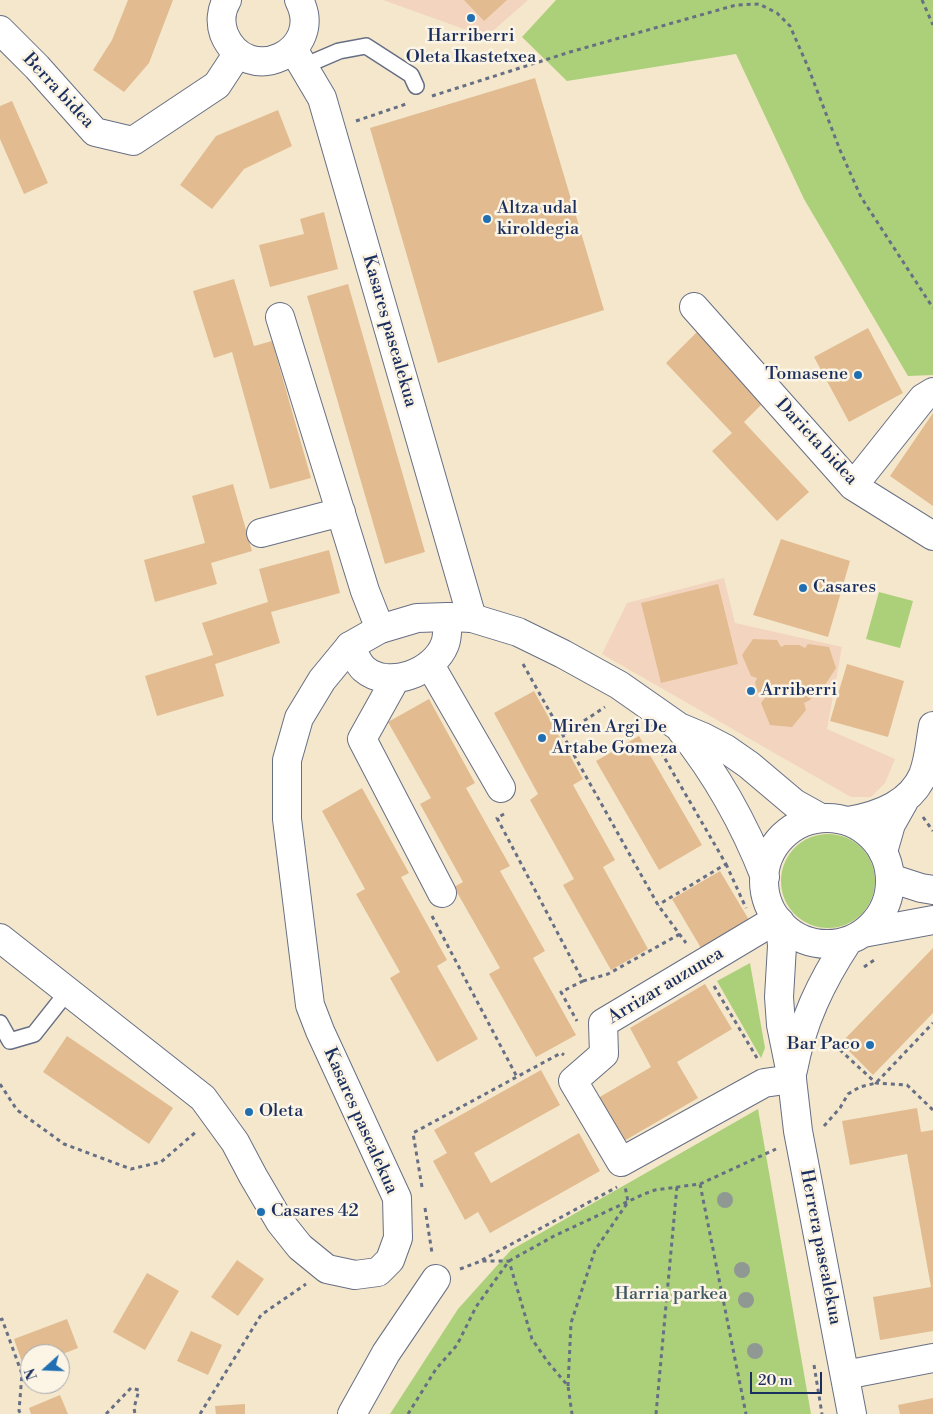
<!DOCTYPE html>
<style>
body{margin:0}
#map{position:relative;width:933px;height:1414px;overflow:hidden;background:#f4e7cc;font-family:"Libre Bodoni",serif}
canvas{display:block}
.north{position:absolute;left:20px;top:1344px;width:50px;height:50px;box-sizing:border-box;background:#fcf5e5;border:1px solid #a2a6af;border-radius:50%;rotate:250deg;font-size:14px;font-weight:700;line-height:20px;text-align:center;color:#1b2f5e}
.north::after{content:'';display:block;margin:auto;width:18px;height:22px;background:#1f6fb2;clip-path:polygon(50% 0,100% 100%,50% 72%,0 100%)}
.scale{position:absolute;left:750px;top:1372px;width:72px;height:22px;box-sizing:border-box;border:2px solid #1b2f5e;border-top:0;padding-left:6px;font-size:15px;line-height:18px;white-space:nowrap;color:#1b2f5e;-webkit-text-stroke:4px #fcf5e5;paint-order:stroke}
</style>
<div id="map">
<canvas width="933" height="1414"></canvas>
<div class="north">N</div>
<div class="scale">20 m</div>
</div>
<script>
const ctx = document.querySelector('canvas').getContext('2d');
ctx.lineJoin = 'round';
function paint(path, color) { ctx.fillStyle = color; ctx.fill(path, 'evenodd'); }
function strokePath(path, color, width, dash) { ctx.strokeStyle = color; ctx.lineWidth = width; ctx.lineCap = dash ? 'butt' : 'round'; ctx.setLineDash(dash || []); ctx.stroke(path); }
function drawText(font, color, halo, rows, align = 'center') {
  ctx.font = font + ' "Libre Bodoni",serif'; ctx.lineWidth = 5; ctx.setLineDash([]); ctx.textBaseline = 'middle'; ctx.strokeStyle = halo; ctx.fillStyle = color; for (const [text, x, y, turn = 0] of rows) {
    ctx.save(); ctx.translate(x, y); ctx.rotate((+turn || 0) * Math.PI / 180); ctx.textAlign = isNaN(turn) ? turn : align; if (halo) ctx.strokeText(text, 0, 0); ctx.fillText(text, 0, 0); ctx.restore();
  }
}
paint(new Path2D(`
 M383,0h145l-42,37z
 M724,578l11,45 107,24 -15,82 68,30 -10,24 -14,14h-20l-249,-143 25,-51z`), '#f3d4be');
paint(new Path2D(`
 M556,0h377v375l-25,1 -104,-177 -68,-145 -169,27 -45,-44z
 M879,592l34,9 -13,47 -34,-9z
 M781 881a47 47 0 1 1 94 0a47 47 0 1 1-94 0Z
 M750,963l15,85 -4,10 -44,-77z
 M758,1109l53,305h-421l68,-105 53,-59z`), '#acd079');
paint(new Path2D(`
 M128,0h45l-24,63 -25,29 -31,-22 19,-30z
 M464,0h43l-23,21z
 M535,78l69,232 -166,53 -68,-235z
 M12,101l36,82 -24,11 -24,-55v-33z
 M278,110l14,36 -48,23 -32,40 -32,-24 36,-49z
 M324,212l14,57 -68,18 -11,-42 45,-11 -4,-15z
 M234,279l20,67 18,-5 39,137 -41,11 -38,-137 -18,6 -21,-67z
 M348,284l77,268 -40,12 -78,-268z
 M868,328l35,65 -54,29 -35,-65z
 M697,332l67,70 -20,20 65,70 -32,29 -65,-70 20,-18 -66,-70z
 M933,413v93l-43,-30z
 M233,484l19,67 -41,12 6,21 -62,18 -11,-42 61,-17 -13,-47z
 M781,539l69,22 -22,76 -75,-22z
 M329,550l11,43 -69,19 9,31 -65,21 9,32 -67,20 -12,-40 68,-21 -11,-32 66,-21 -9,-33z
 M718,584l20,80 -77,19 -20,-80z
 M753,639l24,1 4,7 4,-2h14l6,3 3,-4 21,3 7,21 -11,17 -7,-1v7l-8,9 -6,3 2,7 -14,17 -22,-2 -9,-22 4,-5 -6,-2 -4,-13 2,-5 -6,-2 -9,-21z
 M847,664l57,17 -16,56 -58,-16z
 M534,691l49,88 -10,6 42,75 -12,7 45,82 -37,21 -48,-85 11,-6 -44,-79 8,-6 -44,-81z
 M429,699l46,84 -9,5 44,78 -10,5 45,80 -12,7 43,77 -40,22 -47,-83 11,-6 -46,-81 9,-5 -43,-78 11,-6 -43,-76z
 M639,736l63,109 -43,25 -63,-109z
 M362,788l47,85 -8,4 46,83 -10,6 41,73 -41,23 -47,-84 10,-6 -44,-78 9,-5 -43,-78z
 M720,871l29,49 -48,28 -29,-49z
 M933,948v65l-60,62 -32,-32z
 M705,984l27,45 -55,33 21,36 -74,43 -26,-43 53,-31 -21,-39z
 M67,1036l106,72 -24,36 -106,-72z
 M541,1070l19,35 -86,48 17,30 88,-50 21,38 -110,62 -12,-21 -13,8 -32,-59 14,-8 -13,-23z
 M917,1108l4,24 12,-2v201l-53,9 -7,-43 58,-10 -24,-133 -57,11 -8,-44z
 M237,1260l27,19 -26,37 -27,-19z
 M147,1273l32,18 -34,59 -32,-18z
 M67,1319l11,29 -18,7 -30,-1v12l-6,2 -10,-29z
 M191,1331l31,14 -14,30 -31,-14z
 M60,1395l8,19h-37l-2,-6z
 M933,1398v16h-33l-2,-9z
 M245,1404v10h-29l-1,-8z`), '#e2bc90');
const service = new Path2D(`
 M304,66l35,-15 27,-5 45,29 5,11
 M0,1023l10,18 24,-7 34,-43`);
const minor = new Path2D(`
 M227,0c-6,10 -7,23 -3,34 23,55 102,18 75,-34
 M0,30l37,37 58,65 38,9 84,-56 21,-32
 M293,49l29,49 150,520
 M694,307l159,179 80,50
 M280,317l85,274 15,38
 M853,486l70,-88 10,-6
 M261,533l80,-21
 M350,646c4,7 8,18 14,23 24,21 70,4 81,-25 3,-8 2,-18 3,-27
 M430,665l71,123
 M396,678l-34,61 80,154
 M848,821c30,-5 62,-16 75,-46 6,-15 7,-33 10,-49
 M883,852l8,-28 13,-23
 M777,919l-174,104 1,31 -31,27 48,81 143,-79 28,-4
 M845,1375l88,-17
 M352,1414l34,-61 50,-74`);
const tertiary = new Path2D(`
 M681,730c36,45 63,93 84,147
 M764 881a63 63 0 1 1 126 0a63 63 0 1 1-126 0Z
 M890,878l31,10 12,2
 M780,922l2,24 -3,51 2,28 11,54 6,52 54,283
 M863,933l70,-13
 M0,938l203,160 32,44 18,34 27,46 20,25 27,22 28,6 23,-3 12,-12 8,-22 -1,-40 -77,-167 -10,-26 -23,-186v-59l12,-42 23,-38 28,-34 30,-17 37,-11 31,-1 24,1 46,14 45,22 56,31 60,42 24,10 23,12 23,16 45,38 27,15
 M793,1070c9,-48 28,-88 55,-129`);
strokePath(service, '#676f84', 18);
strokePath(minor, '#676f84', 30);
strokePath(tertiary, '#676f84', 30);
strokePath(new Path2D(`
 M922,0l11,25
 M432,96l138,-44 166,-47 23,-1 18,9 13,13 18,41 32,83 21,47 72,111
 M356,121l53,-18
 M523,664l135,241 28,38
 M564,734l41,-27
 M657,745l69,119 -68,41
 M504,814l-7,4 86,163 -22,11 16,29
 M923,817l10,14
 M726,864l20,44
 M432,916l85,161
 M864,967l13,-9
 M583,981l25,-7 72,-40
 M714,986l43,72
 M828,1039l48,44 31,2 26,25
 M0,1084l17,26 47,34 67,25 30,-7 36,-31
 M824,1126l16,-18 8,-14 12,-7 16,-4 57,-60
 M700,1184l76,-35
 M422,1187l-9,-54 148,-80 3,2
 M425,1208l7,45
 M482,1260l135,-73
 M460,1269l21,-8h28l23,78 15,22 21,25 4,28
 M0,1320l2,-1 20,55 -3,37 2,3
 M814,1365l8,49
 M568,1386l3,-63 24,-73 33,-48 -3,-16
 M106,1414l25,-26 8,2 -5,18 1,6
 M200,1414l61,-99 45,-31
 M408,1414l28,-45 21,-24 19,-38 33,-46 45,-25 90,-42 11,-4 45,-6 46,230
 M656,1414l21,-228`), '#676f84', 3, [4, 4]);
strokePath(service, '#fff', 15);
strokePath(minor, '#fff', 28);
strokePath(tertiary, '#fff', 28);
ctx.fillStyle = '#909893';
for (const [x, y] of [
 [725,1200],
 [742,1270],
 [746,1300],
 [755,1351]
]) { ctx.beginPath(); ctx.arc(x, y, 8, 0, 2 * Math.PI); ctx.fill(); }
for (const [x, y, r, color] of [
 [471,18,5,"#1f6fb2"],
 [487,219,5,"#1f6fb2"],
 [858,375,5,"#1f6fb2"],
 [803,588,5,"#1f6fb2"],
 [751,691,5,"#1f6fb2"],
 [542,738,5,"#1f6fb2"],
 [870,1045,5,"#1f6fb2"],
 [249,1112,5,"#1f6fb2"],
 [261,1212,5,"#1f6fb2"]
]) { const dot = new Path2D(); dot.arc(x, y, r, 0, 2 * Math.PI); ctx.fillStyle = color; ctx.fill(dot); strokePath(dot, '#fcf5e5', 2); }
drawText('18px', '#1b2f5e', '#fcf5e5', [
 ["Harriberri",471,37,"center"],
 ["Oleta Ikastetxea",471,58,"center"],
 ["Altza udal",497,209],
 ["kiroldegia",497,230],
 ["Tomasene",848,375,"right"],
 ["Casares",813,588],
 ["Arriberri",761,691],
 ["Miren Argi De",552,728],
 ["Artabe Gomeza",552,749],
 ["Bar Paco",860,1045,"right"],
 ["Oleta",259,1112],
 ["Casares 42",271,1212]
], 'left');
drawText('18px', '#1b2f5e', '#fcf5e5', [
 ["Berra bidea",58,91,47],
 ["Kasares pasealekua",389,331,74],
 ["Darieta bidea",816,442,47],
 ["Arrizar auzunea",666,986,-31],
 ["Kasares pasealekua",360,1121,66],
 ["Herrera pasealekua",820,1247,79]
]);
drawText('18px', '#3f5765', '#fcf5e5', [
 ["Harria parkea",671,1295]
]);
</script>
